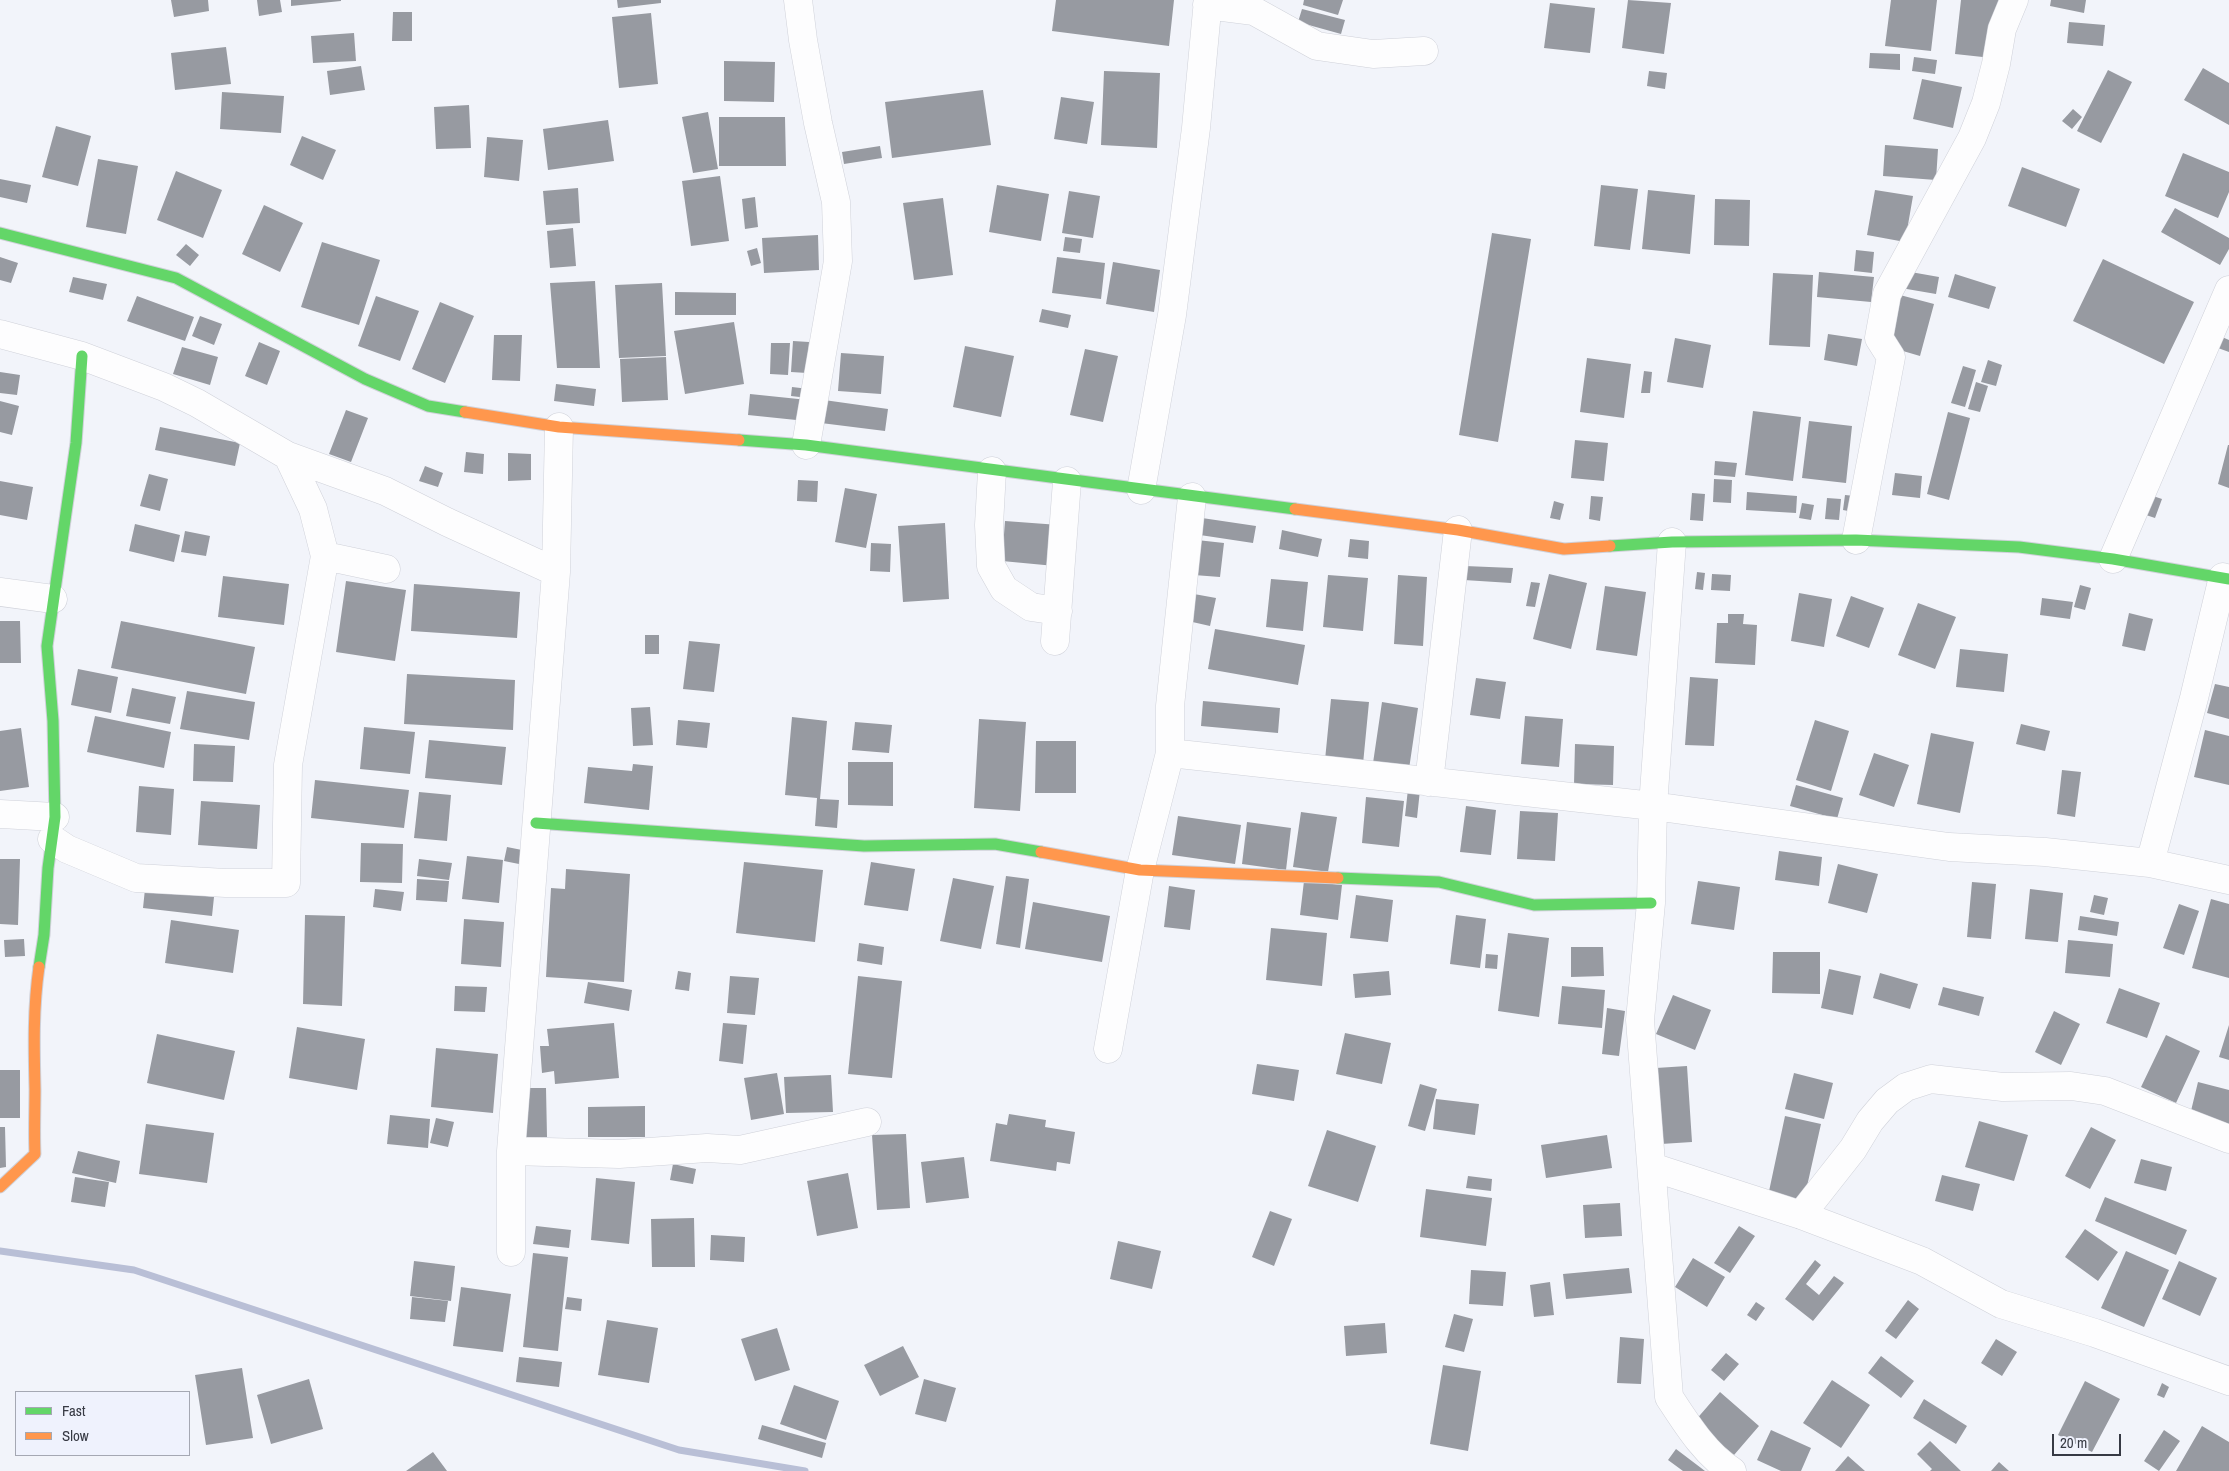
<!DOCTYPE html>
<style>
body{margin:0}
#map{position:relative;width:2229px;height:1471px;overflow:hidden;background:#f2f4fa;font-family:"Archivo Narrow",sans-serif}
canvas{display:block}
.legend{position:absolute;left:15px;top:1391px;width:175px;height:65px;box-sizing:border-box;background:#eff2fd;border:1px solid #a5a8b3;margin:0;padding:6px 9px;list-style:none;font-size:15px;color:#373a44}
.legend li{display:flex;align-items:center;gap:10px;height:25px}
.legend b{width:25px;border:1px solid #a5a8b3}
.scale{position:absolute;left:2052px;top:1434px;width:69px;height:22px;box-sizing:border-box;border:2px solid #373a44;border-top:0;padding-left:6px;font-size:15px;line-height:18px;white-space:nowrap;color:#373a44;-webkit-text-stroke:4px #eff2fd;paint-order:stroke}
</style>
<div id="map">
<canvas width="2229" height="1471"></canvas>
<ul class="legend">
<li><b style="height:6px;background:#63d668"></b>Fast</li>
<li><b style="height:6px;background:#ff974d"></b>Slow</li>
</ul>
<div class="scale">20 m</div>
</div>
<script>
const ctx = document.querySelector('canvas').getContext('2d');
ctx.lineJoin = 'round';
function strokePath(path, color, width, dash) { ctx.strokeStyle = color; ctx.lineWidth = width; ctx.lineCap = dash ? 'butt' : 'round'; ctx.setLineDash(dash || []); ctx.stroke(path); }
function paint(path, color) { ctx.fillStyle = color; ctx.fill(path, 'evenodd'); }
strokePath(new Path2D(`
 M0,1251l134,19 545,180 126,21`), '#b9bfd6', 7);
paint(new Path2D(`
 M171,0h37l1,11 -35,6z
 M257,0h23l2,12 -23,4z
 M291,0h50v1l-50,5z
 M617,0h44v3l-43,5z
 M1056,0h118l-5,46 -117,-15z
 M1304,0h39l-5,15 -35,-10z
 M1628,0l43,3 -7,51 -42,-6z
 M1891,0h46l-6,51 -46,-5z
 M1961,0h38l-7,58 -37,-4z
 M2051,0h35l-2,13 -34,-7z
 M1550,3l45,5 -5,45 -46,-5z
 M1302,9l43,11 -4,14 -43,-12z
 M393,12h19v29h-20z
 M651,13l7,71 -39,4 -7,-71z
 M2069,22l36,3 -2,21 -36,-3z
 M354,33l2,28 -43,2 -2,-27z
 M226,47l5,37 -56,6 -4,-37z
 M1870,53l30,1v16l-31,-2z
 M1914,57l23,3 -2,14 -23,-3z
 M724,61l51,1 -1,40 -50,-1z
 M361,66l4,24 -35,5 -3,-24z
 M2203,68l26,15v42l-45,-25z
 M2108,70l24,12 -31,61 -24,-12z
 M1104,71l56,2 -3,75 -56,-3z
 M1649,71l18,2 -2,16 -18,-3z
 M1922,79l40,8 -9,41 -40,-9z
 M983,90l8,55 -99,13 -7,-56z
 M222,92l62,4 -3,37 -61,-4z
 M1061,97l33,5 -7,42 -33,-5z
 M469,105l2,43 -35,1 -2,-42z
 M2073,109l9,8 -10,12 -10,-8z
 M708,112l10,57 -25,4 -11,-56z
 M719,117h66l1,49h-67z
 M608,120l6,41 -66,9 -5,-41z
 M56,126l35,10 -13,50 -36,-9z
 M302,136l34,14 -13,30 -33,-15z
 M487,137l36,3 -4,41 -35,-4z
 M1885,145l53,4 -2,31 -53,-4z
 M880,146l2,12 -38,6 -2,-12z
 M2183,153l46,19v20l-11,26 -53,-22z
 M98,159l40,7 -12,68 -40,-7z
 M2022,167l58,22 -14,38 -58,-21z
 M176,171l46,19 -19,48 -46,-18z
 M720,176l9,65 -38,5 -9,-65z
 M0,179l31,6 -4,18 -27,-6z
 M997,185l52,9 -8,47 -52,-9z
 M1601,185l37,4 -8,61 -36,-4z
 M578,188l2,35 -34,2 -3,-34z
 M1648,190l47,5 -5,59 -48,-5z
 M1875,190l38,6 -8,46 -38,-7z
 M1069,191l31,5 -7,42 -31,-5z
 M755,197l3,30 -13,2 -3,-30z
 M943,198l10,77 -39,5 -11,-77z
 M1715,199l35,1 -1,46 -35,-1z
 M264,205l39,18 -23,49 -38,-18z
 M2175,208l54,30v11l-9,16 -59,-33z
 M573,228l3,38 -26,2 -3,-37z
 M1492,233l39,6 -33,203 -39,-7z
 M818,235l1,35 -55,3 -2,-35z
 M1065,237l17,2 -2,14 -17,-2z
 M322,242l58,18 -21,65 -58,-18z
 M186,244l13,11 -9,11 -14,-11z
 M757,248l4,15 -10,3 -4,-15z
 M1856,250l18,2 -2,21 -18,-2z
 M0,257l18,6 -7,20 -11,-3z
 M1057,257l48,6 -4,36 -49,-6z
 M2103,259l91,43 -30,62 -91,-43z
 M1113,262l47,8 -6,42 -48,-8z
 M1905,271l34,6 -3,17 -35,-6z
 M1819,272l55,5 -3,25 -54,-5z
 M1773,273l40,2 -3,72 -41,-2z
 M1955,274l41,13 -7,22 -41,-12z
 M73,277l34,7 -4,16 -34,-8z
 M595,281l5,87h-43l-7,-85z
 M662,283l4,73 -47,2 -4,-73z
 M675,292l61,1v22h-61z
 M1900,295l34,9 -14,52 -34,-10z
 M137,296l57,21 -9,24 -58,-20z
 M376,296l43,15 -19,50 -42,-15z
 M440,302l34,14 -29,67 -33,-14z
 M1042,309l29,6 -3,13 -29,-6z
 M200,316l22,8 -8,21 -22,-9z
 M734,322l10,62 -59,10 -11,-63z
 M1828,334l34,5 -5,27 -33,-6z
 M494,335h28l-2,46 -28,-1z
 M2222,337l7,3v12l-11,-4z
 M1675,338l36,7 -8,43 -36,-6z
 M793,341l16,1 -2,31 -16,-1z
 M259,342l21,9 -13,34 -22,-9z
 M771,343h19l-2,32 -18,-1z
 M965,346l49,10 -13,61 -48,-10z
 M182,347l36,10 -8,28 -37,-11z
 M1085,349l33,7 -15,66 -33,-7z
 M841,353l43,3 -3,38 -43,-3z
 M666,357l2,43 -46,2 -2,-43z
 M1587,358l44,6 -7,54 -44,-6z
 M1988,360l14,5 -6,21 -15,-4z
 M1963,366l13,4 -11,37 -14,-4z
 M1644,371l8,1 -2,21h-9z
 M0,372l20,3 -3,20 -17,-2z
 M1976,382l12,4 -8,26 -12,-3z
 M556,384l40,5 -2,17 -40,-5z
 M792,387l17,2 -1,9 -17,-2z
 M750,394l58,6 -2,21 -58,-6z
 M824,400l64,9 -3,22 -64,-8z
 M0,401l19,5 -7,29 -12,-3z
 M346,410l22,8 -17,44 -22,-8z
 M1753,411l48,6 -8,64 -48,-6z
 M1948,412l22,6 -21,82 -22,-6z
 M1809,421l43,5 -6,57 -44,-5z
 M160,427l80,16 -5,23 -80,-16z
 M1575,440l33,3 -4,38 -33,-3z
 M2228,445h1v43l-11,-4z
 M466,452l18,2 -1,20 -19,-2z
 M508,453l23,1v26l-23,1z
 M1715,461l22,2 -2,14 -21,-2z
 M425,466l18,7 -5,14 -19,-6z
 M1895,473l27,3 -2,22 -28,-3z
 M149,474l19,5 -8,32 -20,-5z
 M1714,479l18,1 -1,23 -18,-1z
 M798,480l20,1 -1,21 -20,-1z
 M0,481l33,6 -6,33 -27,-5z
 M845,488l32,6 -11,54 -31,-6z
 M1747,492l50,4 -1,17 -50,-3z
 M1692,493l13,1 -2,27 -13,-1z
 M1845,495l10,1 -2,16 -10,-2z
 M2150,495l12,4 -7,19 -12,-4z
 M1591,496l12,1 -3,24 -11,-2z
 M1827,498l14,1 -2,21 -14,-1z
 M1554,501l10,3 -4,16 -10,-2z
 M1802,503l12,2 -3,15 -12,-2z
 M1202,518l54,8 -3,17 -53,-8z
 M1005,521l54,4 -4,41 -53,-5z
 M945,523l4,76 -46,3 -5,-76z
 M135,524l45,11 -6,27 -45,-11z
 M1282,530l40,9 -4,18 -39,-8z
 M185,531l25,5 -4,20 -25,-4z
 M1350,539l19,2 -1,18 -20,-2z
 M1197,540l27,3 -4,34 -26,-2z
 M871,543l20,1 -1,28 -20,-1z
 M1465,566l48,2 -2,15 -47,-3z
 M1697,572l8,1 -2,17 -8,-1z
 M1549,574l38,9 -16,66 -38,-10z
 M1712,574l19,1 -1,16 -19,-1z
 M1328,575l40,3 -5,53 -40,-4z
 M1398,575l29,2 -4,69 -29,-2z
 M223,576l66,8 -5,41 -66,-8z
 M1271,579l37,3 -5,49 -37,-4z
 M346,581l60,9 -11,71 -59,-9z
 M1531,582l9,1 -5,24 -9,-1z
 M414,584l106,8 -3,46 -106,-7z
 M2080,585l11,3 -6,22 -11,-3z
 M1605,586l41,6 -9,64 -41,-6z
 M1799,593l33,6 -8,48 -33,-6z
 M1194,594l22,4 -6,28 -22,-5z
 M1851,596l33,12 -15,40 -33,-12z
 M2042,598l31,4 -3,17 -30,-4z
 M1918,603l38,14 -21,52 -37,-14z
 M2129,613l24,6 -8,32 -23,-5z
 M1728,614h16l-1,10 14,1 -2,40 -40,-2 2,-40h11z
 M0,621h20l1,42h-21z
 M121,621l134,26 -9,47 -135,-26z
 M1215,629l90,16 -7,40 -90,-16z
 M645,635h14v19h-14z
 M689,641l31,3 -6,48 -31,-3z
 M1960,649l48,5 -4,38 -48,-5z
 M78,669l40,8 -7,36 -40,-8z
 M407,674l108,6 -2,50 -109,-6z
 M1690,677l28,2 -4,67 -29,-1z
 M1476,678l30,4 -6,37 -30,-4z
 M2215,684l14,3v32l-22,-6z
 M132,688l44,9 -6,27 -44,-8z
 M187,691l68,11 -6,38 -69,-11z
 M1331,699l38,3 -6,62 -38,-4z
 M1203,701l77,7 -2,25 -77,-7z
 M1382,702l36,6 -9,61 -36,-6z
 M650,707l3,38 -20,1 -2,-38z
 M95,716l76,16 -7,36 -77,-16z
 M1525,716l38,3 -4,48 -38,-3z
 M792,717l35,4 -7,78 19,1 -2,28 -22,-2 2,-28 -32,-3z
 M979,719l47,3 -6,89 -46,-3z
 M678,720l32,3 -3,25 -31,-3z
 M1815,720l34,11 -18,60 -35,-11z
 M855,722l37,3 -3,28 -37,-3z
 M2021,724l29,7 -5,20 -29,-7z
 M364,727l51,5 -5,42 -50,-5z
 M21,728l8,59 -29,4v-60z
 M2205,730l24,6v49l-35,-8z
 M1931,733l43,9 -14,71 -43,-9z
 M429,740l77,7 -4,38 -77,-7z
 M1036,741h40v52h-41z
 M194,744l41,2 -2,36 -40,-1z
 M1575,744l39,2 -1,39 -39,-1z
 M1874,753l35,12 -15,42 -35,-12z
 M848,762h45v44l-45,-1z
 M633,764l20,2 -4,44 -65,-7 4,-36 44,4z
 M2062,770l19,2 -6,45 -18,-3z
 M315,780l94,10 -5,38 -93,-10z
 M1796,785l47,13 -6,21 -47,-13z
 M139,786l35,3 -3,46 -35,-3z
 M1408,789l12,1 -3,28 -12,-2z
 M419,792l32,3 -4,46 -33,-3z
 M1366,797l38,4 -5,46 -37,-4z
 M201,801l59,4 -3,44 -59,-4z
 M1466,806l30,4 -5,45 -31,-3z
 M1520,811l38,2 -3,48 -38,-2z
 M1301,812l36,5 -9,55 -35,-5z
 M1178,816l63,9 -6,39 -63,-9z
 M1247,822l44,6 -5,42 -44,-6z
 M361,843l42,1 -1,39 -42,-1z
 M507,847l20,4 -3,14 -20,-4z
 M1779,851l43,6 -3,29 -44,-6z
 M467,856l36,4 -4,43 -37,-4z
 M0,859h20l-2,66 -18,-1z
 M419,859l33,4 -3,17 -32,-4z
 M744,862l79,8 -8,72 -79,-9z
 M871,862l44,7 -7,42 -44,-6z
 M1838,864l40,10 -11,39 -39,-10z
 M566,869l64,5 -6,108 -78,-5 5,-89 14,1z
 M1006,876l23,3 -9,69 -24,-4z
 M953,878l41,8 -13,63 -41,-8z
 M417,879l32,2 -2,21 -31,-2z
 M1304,881l38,4 -4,35 -38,-5z
 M1698,881l42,6 -6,43 -43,-6z
 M1972,882l24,2 -5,55 -24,-2z
 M1169,886l26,4 -5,40 -26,-3z
 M145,889l69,8 -2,19 -69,-8z
 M375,889l29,3 -3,19 -28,-4z
 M2030,889l33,4 -5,49 -33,-3z
 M1356,895l37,5 -5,42 -38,-4z
 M2094,895l14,3 -4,17 -14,-3z
 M2211,899l18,5v74l-37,-10z
 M1033,902l77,14 -8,46 -77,-13z
 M2179,904l20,7 -15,44 -21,-7z
 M305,915l40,1 -3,90 -39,-2z
 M1456,915l30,4 -6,49 -30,-4z
 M2080,916l39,6 -2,14 -39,-6z
 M464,919l40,3 -3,45 -40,-3z
 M171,920l68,10 -6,43 -68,-10z
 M1271,928l56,5 -5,53 -56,-6z
 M1508,933l41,5 -10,79 -41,-6z
 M24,939l1,17 -20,1 -1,-17z
 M2068,940l45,4 -3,33 -45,-4z
 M859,943l25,4 -2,18 -25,-4z
 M1571,947h32l1,29 -33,1z
 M1773,952h47v42l-48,-1z
 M1486,954l12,1 -1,14 -12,-1z
 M1829,969l32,7 -8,39 -32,-7z
 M678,971l13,2 -2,18 -14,-2z
 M1389,971l2,24 -36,3 -2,-24z
 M1880,973l38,11 -8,25 -37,-11z
 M730,976l29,2 -4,37 -28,-2z
 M858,976l44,5 -10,97 -44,-4z
 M588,982l44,8 -3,21 -45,-8z
 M455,986l32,1 -2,25 -31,-1z
 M1562,986l43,4 -3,38 -44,-4z
 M1943,987l41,10 -5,19 -41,-11z
 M2119,988l41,15 -13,35 -41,-15z
 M1673,995l38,15 -16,40 -39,-16z
 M1607,1008l18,3 -6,45 -17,-2z
 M2054,1011l26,13 -19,41 -26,-13z
 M614,1023l5,55 -64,6 -1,-13 -12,2 -2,-27h9l-2,-17z
 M723,1023l24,2 -4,39 -24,-3z
 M2229,1025v35l-10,-3z
 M297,1027l68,12 -8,51 -68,-12z
 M1345,1033l46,10 -9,41 -46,-10z
 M157,1034l78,17 -11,49 -77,-17z
 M2166,1035l34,16 -24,52 -35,-16z
 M436,1048l62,6 -5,59 -62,-6z
 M1257,1064l42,6 -5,31 -42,-7z
 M1687,1066l5,76 -31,2 -5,-76z
 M0,1070h20v48h-20z
 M777,1073l7,41 -33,6 -7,-42z
 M1794,1073l39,10 -9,36 -39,-10z
 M831,1075l2,37 -47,1 -2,-36z
 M2198,1082l31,8v35l-39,-10z
 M1420,1084l17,5 -12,42 -17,-5z
 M525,1088h21l1,49h-21z
 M1436,1099l43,5 -4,31 -42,-6z
 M645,1106v31h-57v-30z
 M1009,1114l37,6 -1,7 30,5 -5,32 -13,-2 -1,9 -66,-10 6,-38 11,2z
 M390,1115l40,4 -2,29 -41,-4z
 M1785,1116l36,8 -18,80 -35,-8z
 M436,1118l18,4 -6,25 -18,-4z
 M1979,1121l49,14 -14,46 -49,-14z
 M146,1124l68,9 -7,50 -68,-9z
 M0,1127h5l1,40 -6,1z
 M2091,1127l25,13 -26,49 -25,-13z
 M1327,1130l49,16 -18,56 -50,-16z
 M906,1134l4,74 -33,2 -5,-75z
 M1607,1135l5,33 -66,10 -5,-33z
 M78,1151l42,10 -4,22 -44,-10z
 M964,1157l5,41 -43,5 -5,-41z
 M2141,1159l31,8 -6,24 -32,-8z
 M673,1164l23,5 -3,15 -23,-4z
 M848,1173l10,55 -41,8 -10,-55z
 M1942,1175l38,9 -7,27 -38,-10z
 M1468,1176l24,3 -1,12 -25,-3z
 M75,1177l34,5 -4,25 -34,-5z
 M596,1178l39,4 -6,62 -38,-4z
 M1426,1189l66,9 -6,48 -66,-9z
 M2105,1197l82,33 -11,25 -81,-34z
 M1620,1203l2,33 -37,2 -2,-33z
 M1270,1211l22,8 -18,47 -22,-9z
 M694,1218l1,49h-43l-1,-48z
 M536,1226l35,4 -2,18 -36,-4z
 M1739,1226l16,10 -25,37 -16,-10z
 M2085,1229l33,23 -20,29 -33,-24z
 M711,1235l34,2 -1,25 -34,-2z
 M1118,1241l43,10 -9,38 -42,-10z
 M2126,1251l43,19 -25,57 -43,-19z
 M533,1253l35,4 -10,94 -35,-4z
 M1693,1258l32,19 -18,30 -32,-20z
 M1815,1260l6,5 -15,19 13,11 15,-19 10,7 -31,38 -28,-22z
 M414,1261l41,5 -4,35 -41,-5z
 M2179,1261l38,17 -17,38 -38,-17z
 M1629,1268l3,25 -66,6 -3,-25z
 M1471,1270l35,2 -3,34 -34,-2z
 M1550,1282l4,33 -20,2 -4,-32z
 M461,1287l50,7 -8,58 -50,-6z
 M412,1297l36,4 -3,21 -35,-3z
 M567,1297l15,2 -1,12 -16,-2z
 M1908,1300l11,9 -23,30 -11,-8z
 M1756,1302l9,6 -9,13 -9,-6z
 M1454,1314l19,5 -9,33 -19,-5z
 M607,1320l51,8 -9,55 -51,-8z
 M1385,1323l2,30 -41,3 -2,-30z
 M777,1328l13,42 -35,11 -14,-42z
 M1620,1337l24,2 -3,45 -24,-1z
 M1996,1339l21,13 -15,24 -21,-13z
 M903,1346l16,31 -39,19 -16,-31z
 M1726,1353l13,11 -15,17 -13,-11z
 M1881,1356l33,25 -13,17 -33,-25z
 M519,1357l43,5 -3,25 -43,-5z
 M1443,1365l38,6 -13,80 -38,-7z
 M242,1368l11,70 -47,7 -11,-70z
 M309,1379l14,50 -52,15 -14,-49z
 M924,1379l32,9 -10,34 -31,-8z
 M1832,1380l38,25 -29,43 -38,-25z
 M2085,1381l35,18 -28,53 -34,-17z
 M2162,1383l7,4 -5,11 -7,-3z
 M794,1385l45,16 -13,39 -46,-16z
 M1720,1392l39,34 -25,29 -40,-33z
 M1924,1399l43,27 -11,18 -43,-26z
 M762,1425l64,18 -4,15 -64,-19z
 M2202,1426l27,16v29h-53z
 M1771,1430l40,18 -10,23h-20l-24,-11z
 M2164,1430l16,11 -21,30 -15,-10z
 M1930,1441l31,30h-31l2,-2 -15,-15z
 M1676,1449l29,22h-22l-15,-11z
 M433,1452l14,19h-41z
 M1848,1456l17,15h-30z
 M1999,1462l10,9h-18z`), '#979aa1');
const street = new Path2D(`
 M798,0l5,40 15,83 18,79 2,59 -32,184
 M1207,5l47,6 63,35 56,8 51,-3
 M0,334l82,22 82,31 33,16 91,53 97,35 62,31 109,50
 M992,471l-3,54 2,41 13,23 27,18 27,4
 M1141,490l31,-175 24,-187 12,-128
 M1856,540l35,-183 -12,-19 8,-44 85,-156 14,-35 10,-39 6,-35 12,-29
 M1672,542l-19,264 -2,97 -11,117 29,377c17,26 36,57 63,74
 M325,556l61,13
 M2113,559l116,-269
 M0,592l53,7
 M1055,641l12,-160
 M1170,753l483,53 296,41 96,5 105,11 79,17
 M1429,782l29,-252
 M0,814l55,3
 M52,839l15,10 69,29 90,5h60l2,-118 37,-209 -12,-47 -25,-53
 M2150,863l44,-165 29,-121
 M1108,1049l32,-179 30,-117v-47l22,-209
 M511,1151l108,3 88,-6 33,2 127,-28
 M1652,1167l149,48 121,46 79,43 94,29 134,48
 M1801,1215l52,-66 17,-28 17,-20 19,-14 25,-8 72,8 68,-1 34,5 124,48
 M511,1252v-101l45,-579 3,-145`);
const fast = new Path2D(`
 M0,233l176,45 189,101 63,27 37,6
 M739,440l67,5 489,64
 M1610,546l62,-4 184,-2 163,7 94,12 116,20
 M536,823l328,23 131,-2 46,8
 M1338,878l101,4 95,23 117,-2
 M39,967l5,-32 4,-67 7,-51 -2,-96 -6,-75 29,-203 6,-87`);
const slow = new Path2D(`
 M465,412l94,15 180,13
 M1295,509l163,21 106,19 46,-3
 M1041,852l99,18 198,8
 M0,1187l35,-33c-1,-22 0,-43 0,-65 -1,-41 -2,-81 4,-122`);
strokePath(street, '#cfd1d9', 29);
strokePath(fast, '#cfd1d9', 13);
strokePath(slow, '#cfd1d9', 13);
strokePath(street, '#fdfdfe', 28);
strokePath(fast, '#63d668', 11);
strokePath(slow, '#ff974d', 11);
</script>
